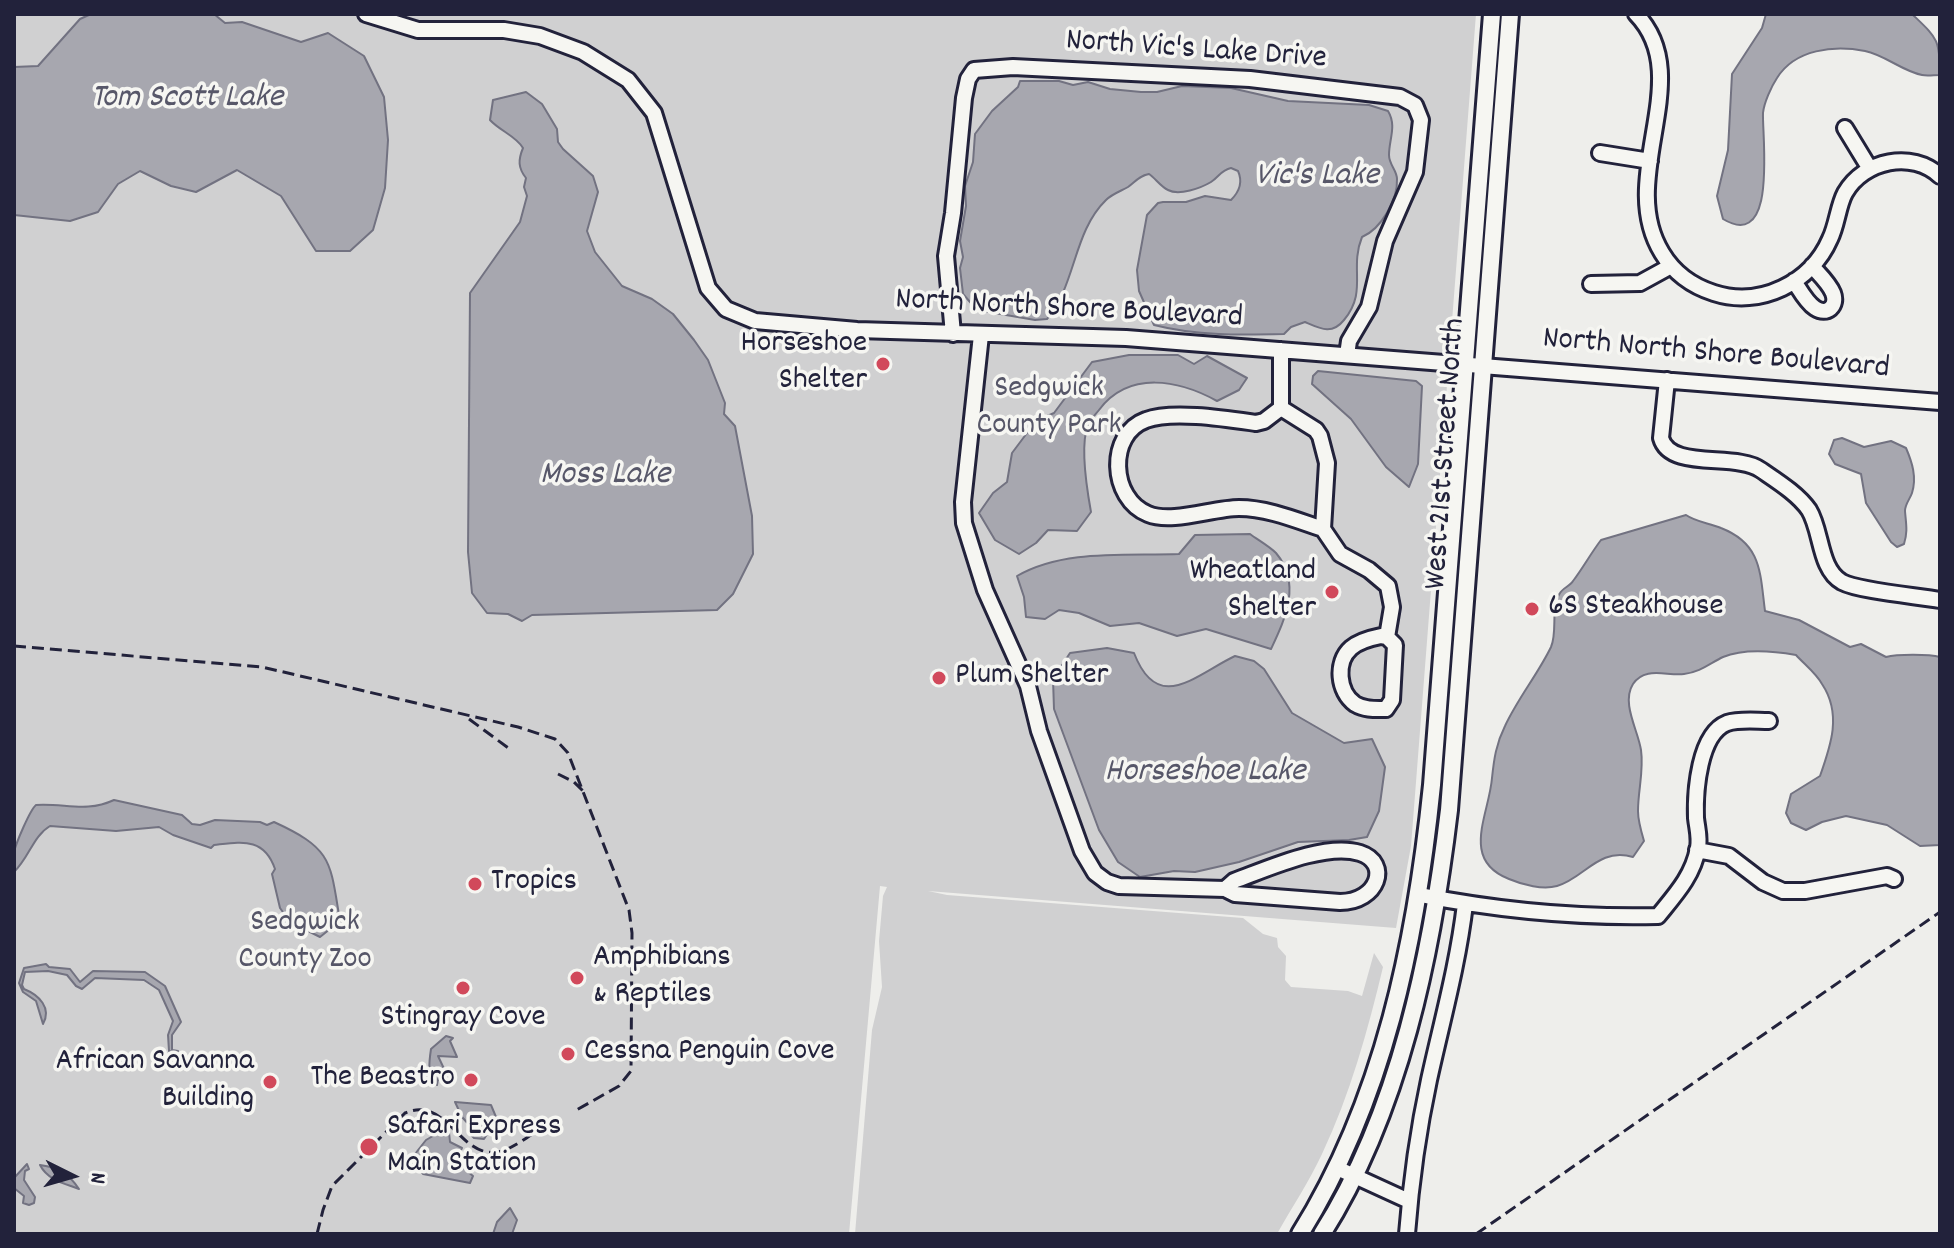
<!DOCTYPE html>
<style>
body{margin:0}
#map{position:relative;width:1954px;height:1248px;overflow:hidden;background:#eeeeeb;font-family:Dekko,sans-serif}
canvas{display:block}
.frame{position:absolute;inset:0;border:16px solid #22223b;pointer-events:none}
.north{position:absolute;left:32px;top:1136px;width:80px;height:80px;-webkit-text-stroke:6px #f6f6f2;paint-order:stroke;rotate:95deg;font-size:22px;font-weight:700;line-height:32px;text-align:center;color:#22223b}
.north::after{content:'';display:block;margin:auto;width:28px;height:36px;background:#22223b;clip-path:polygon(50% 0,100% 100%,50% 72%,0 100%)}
</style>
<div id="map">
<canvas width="1954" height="1248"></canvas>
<div class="frame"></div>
<div class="north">N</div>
</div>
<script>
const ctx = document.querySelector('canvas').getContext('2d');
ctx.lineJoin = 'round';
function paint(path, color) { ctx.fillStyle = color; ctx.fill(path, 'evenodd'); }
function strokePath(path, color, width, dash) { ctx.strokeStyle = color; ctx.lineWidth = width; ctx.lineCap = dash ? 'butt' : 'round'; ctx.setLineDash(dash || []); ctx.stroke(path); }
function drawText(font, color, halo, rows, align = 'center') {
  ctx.font = font + ' Dekko,sans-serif'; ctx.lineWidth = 7; ctx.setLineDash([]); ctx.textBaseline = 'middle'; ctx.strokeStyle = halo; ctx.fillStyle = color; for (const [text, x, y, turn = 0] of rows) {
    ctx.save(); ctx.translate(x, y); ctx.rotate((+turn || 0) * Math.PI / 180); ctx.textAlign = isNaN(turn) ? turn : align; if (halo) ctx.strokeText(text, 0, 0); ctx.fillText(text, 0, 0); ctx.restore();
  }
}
paint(new Path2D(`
 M14,14h1462l-65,832 -15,82 -468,-37 19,4 296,23 20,16 14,4 1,9 8,9 -1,24 6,7 57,4 14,5 12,-43 9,14c-15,63 -33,128 -61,187 -13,28 -30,53 -45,80h-422l17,-204 10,-43 -3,-46 4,-45 4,-9 -7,-1 -31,348h-835z`), '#d0d0d1');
const water = new Path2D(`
 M91,14h123l11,9 17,-1 59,20 27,-9 36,23 20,41 4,43 -3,48 -12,42 -23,21h-34l-35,-55 -44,-26 -41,22 -25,-6 -31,-15 -22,13 -20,28 -28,9 -56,-6v-148l24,-1 42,-47z
 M1766,14h146c25,24 28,25 28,61 -6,0 -13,1 -18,0 -20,-4 -37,-20 -57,-24 -31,-6 -70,-2 -88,27 -6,9 -13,25 -14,35 -1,24 15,139 -40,106l-6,-23 11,-46 4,-76 30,-46z
 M1020,81h39l14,4 15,-3 22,7 31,3h16l25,-6 49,2 57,13 81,4 19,6c9,15 1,28 1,44 0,10 8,15 8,24 1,21 -16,50 -35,58 -13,32 6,54 -18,83 -12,15 -23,9 -39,2l-14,5 -7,7c-44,1 -87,2 -130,-9l-15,-34 -2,-21 10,-55 11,-12 5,-1h23l19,-6 26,4c9,-9 12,-18 7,-29l-7,-3c-10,2 -12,9 -20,14 -10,6 -32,14 -43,8 -7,-3 -13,-12 -19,-16 -10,2 -13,7 -21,13 -7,4 -16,7 -22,13 -33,32 -30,85 -59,119l-12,1 -58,-10 -14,-16 -3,-26 3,-11 -3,-16 6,-35 -1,-20 8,-24 2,-28 17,-23 26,-24z
 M526,92l16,12 15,25 1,13 5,7 30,27 5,16 -11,39 8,21 27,34 30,13 21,15 21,26 14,20 17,43 -1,11 11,12 17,90 1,38 -20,40 -16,16 -185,5 -10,6 -14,-7 -21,-1 -15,-20 -4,-41 2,-259 50,-71 7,-26 -3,-9 2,-9c-8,-10 -8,-18 -3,-30 -7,-12 -23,-17 -33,-28l3,-20z
 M1129,355h49l16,9 13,-8 40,22 -8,12 -22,11c-38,-21 -88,-31 -118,9 -3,4 -9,10 -11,15 -8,20 -1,65 3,87l-14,19 -29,-1 -12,13 -17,11 -24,-14 -16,-27 14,-20 14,-11 5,-29 24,-32 18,-8 38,-51z
 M1318,371l98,10 6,5 -4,78 -9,23 -23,-20 -35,-48 -39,-35 1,-8z
 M1842,438l22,9 27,-6 15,7c6,14 11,29 6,45 -2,6 -7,11 -7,18 1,13 3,20 -1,33l-7,3 -6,-5 -25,-39 -5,-29 -26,-10 -6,-10 5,-14z
 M1686,515c10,7 23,8 35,13 41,16 39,45 44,83l34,9 51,27 11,-3 25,13c11,-3 43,-3 54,0v188l-20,1 -33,-21 -41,-9 -24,6 -16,8 -15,-7 -5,-10 5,-19 29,-18c11,-31 22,-62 2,-92 -6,-11 -18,-20 -26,-29 -23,-4 -51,-7 -73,2 -14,7 -23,15 -39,17 -18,2 -39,-8 -51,10 -12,19 5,46 8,66 3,21 -3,40 -3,61 0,10 3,20 6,30l-11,16c-35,-10 -48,21 -76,29 -14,4 -34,-1 -48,-7 -49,-19 -20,-64 -17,-101 2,-19 4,-34 13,-52 13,-28 33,-52 46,-79 7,-16 -1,-39 9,-54 3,-5 10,-7 13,-12 10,-13 18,-28 28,-41z
 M1250,534c8,6 19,12 26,19 26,31 9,66 -5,96l-65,-20 -29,7 -38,-13 -29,3 -31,-13 -20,-3 -14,9 -19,-2 -2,-20 -7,-21c47,-27 108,-20 162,-22l16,-19z
 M1107,648l27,5c24,62 61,22 101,3l19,5 10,8 28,44 52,30 28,-4 13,28 -6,44 -12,26 -18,3 -51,2 -59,20 -44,10 -21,-1 -34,6 -22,-15 -19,-32 -45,-121 -1,-30 17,-26z
 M114,800l68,15 10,9 8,1 15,-5 45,2 7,3 7,-3c59,27 56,39 66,99l-20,16 -30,-15 -10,-14 -8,-34 3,-5c-11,-32 -33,-27 -61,-24l-3,3 -38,-13 -14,-8 -43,4 -66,-5c-17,10 -21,32 -36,46 0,-6 -1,-14 0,-20 2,-9 16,-42 22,-47 29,-2 50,8 78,-5z
 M46,964l3,3 21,2 10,13 13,-11 52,1 20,14 16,36 -9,13v15l6,1 -2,3 -7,-3 -1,-16 5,-14 -14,-31 -15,-10 -49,-2 -13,11 -6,-3 -9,-11 -19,-4 -23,1 -3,13 2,4c15,6 28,19 19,35l-7,-23 -13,-9 -4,-9 5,-15z
 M446,1036l7,2 -3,3 7,16 -19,-1 9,19 -4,7 -5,-3 -1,6c-10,-9 -8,-23 -6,-36z
 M455,1102l36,3 5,12 -3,9 -6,-1 2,6 -5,8 -10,-1 -4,-4 1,-7 -9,-10z
 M445,1129l4,3 1,10 12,6 -7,13 18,15 -3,7 -47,-9 -8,-13v-7l11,-14z
 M27,1164l2,5 -4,2 -1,9 11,17 -1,6 -5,2 -6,-2 1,-7 -10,-8v-10z
 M40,1165c20,3 28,8 39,24 -12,-5 -31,-8 -39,-24z
 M510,1208l7,12 -5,14h-19l4,-12z`);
paint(water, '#a7a7af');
strokePath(water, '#727281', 2);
const minor = new Path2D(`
 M366,14l52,16h86l36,6 43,16 45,28 26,33 54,175 18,21 29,12 102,9 269,8 814,64
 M1636,14c62,64 -21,163 26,239 12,20 30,33 52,40 46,15 97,-10 116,-54 7,-14 8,-33 15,-46 19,-33 67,-43 95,-17
 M1845,128l25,41
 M1600,153l50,8
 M1794,281c6,9 12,21 21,27 12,8 23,-2 18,-15 -4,-10 -14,-19 -21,-27
 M1591,284l49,-1 31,-17
 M953,334l-7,-78 7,-43 11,-115 4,-19 6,-9 39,-3 237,12 150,18 15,8 6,15 -6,52 -30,69 -16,66 -20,34 -2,14
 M981,335l-18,167 1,21 21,67 43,96 11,45 43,120 13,22 12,9 12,4 106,3 10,5 105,8c38,0 51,-39 20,-49 -35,-11 -93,16 -126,28l-9,8
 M1281,350v58l35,22 4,6 7,27 -4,66 17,25 29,16 19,16 4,21 -5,30
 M1667,380l-6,58c9,33 75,14 100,32 16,11 37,24 48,40 13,21 10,59 33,72 17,9 76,14 98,18
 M1281,408l-17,13 -8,2c-28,-4 -84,-13 -110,-3 -39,14 -36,79 2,94 24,10 65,-6 91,-6 28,0 57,12 84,21
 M1381,636l6,1 8,8 -3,55 -6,9c-10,0 -21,1 -31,-5 -17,-12 -20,-42 -4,-56 8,-7 20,-10 30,-12z
 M1697,850l32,6 34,26 20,9h22l82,-15 7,3
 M1420,895c77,15 159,23 238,21 17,-21 35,-40 40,-68 2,-11 -1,-20 -2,-30 -1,-27 3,-84 31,-95 12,-4 29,-2 42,-2
 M1337,1168l72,33
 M1407,1234c4,-52 11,-103 22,-154 13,-59 29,-116 36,-176`);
const major = new Path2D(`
 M1300,1234c84,-135 116,-292 132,-449l60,-771
 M1322,1234c78,-123 110,-281 127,-424l61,-796`);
strokePath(minor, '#22223b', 20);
strokePath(major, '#22223b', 22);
strokePath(minor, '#f6f6f2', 14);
strokePath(major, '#f6f6f2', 16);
strokePath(new Path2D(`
 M14,646l248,21 256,60 37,12 13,14 61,157 3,23 -1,138 -12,15 -46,26
 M469,719l42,31
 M558,774l16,8 9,9
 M317,1234l6,-24 9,-24 73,-73c42,-18 54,45 92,39 14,-2 27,-13 39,-20
 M1476,1234l464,-322`), '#22223b', 3, [12, 6]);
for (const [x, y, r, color] of [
 [883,364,8,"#d1495b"],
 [1332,592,8,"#d1495b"],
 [1532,609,8,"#d1495b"],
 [939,678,8,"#d1495b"],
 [475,884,8,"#d1495b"],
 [577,978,8,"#d1495b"],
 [463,988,8,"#d1495b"],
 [568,1054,8,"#d1495b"],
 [471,1080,8,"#d1495b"],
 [270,1082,8,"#d1495b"],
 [369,1147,10,"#d1495b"]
]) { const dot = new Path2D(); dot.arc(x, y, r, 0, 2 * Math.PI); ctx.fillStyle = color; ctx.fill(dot); strokePath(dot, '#f6f6f2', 3); }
drawText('32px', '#22223b', '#f6f6f2', [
 ["North Vic's Lake Drive",1196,52,4],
 ["North North Shore Boulevard",1069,311,3],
 ["North North Shore Boulevard",1716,356,5],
 ["West 21st Street North",1448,454,-86]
]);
drawText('32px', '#22223b', '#f6f6f2', [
 ["Horseshoe",867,346,"right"],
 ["Shelter",867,383,"right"],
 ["Wheatland",1316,574,"right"],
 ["Shelter",1316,611,"right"],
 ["6S Steakhouse",1548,609],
 ["Plum Shelter",955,678],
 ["Tropics",491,884],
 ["Amphibians",593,960],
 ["& Reptiles",593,997],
 ["Stingray Cove",463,1020,"center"],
 ["Cessna Penguin Cove",584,1054],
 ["African Savanna",254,1064,"right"],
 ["Building",254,1101,"right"],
 ["The Beastro",455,1080,"right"],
 ["Safari Express",387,1129],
 ["Main Station",387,1166]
], 'left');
drawText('32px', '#565668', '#f6f6f2', [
 ["Sedgwick",1049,391],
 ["County Park",1049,428],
 ["Sedgwick",305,925],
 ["County Zoo",305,962]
]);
drawText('italic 34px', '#575769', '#f6f6f2', [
 ["Tom Scott Lake",187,100],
 ["Vic's Lake",1317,178],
 ["Moss Lake",605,477],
 ["Horseshoe Lake",1205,774]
]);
</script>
